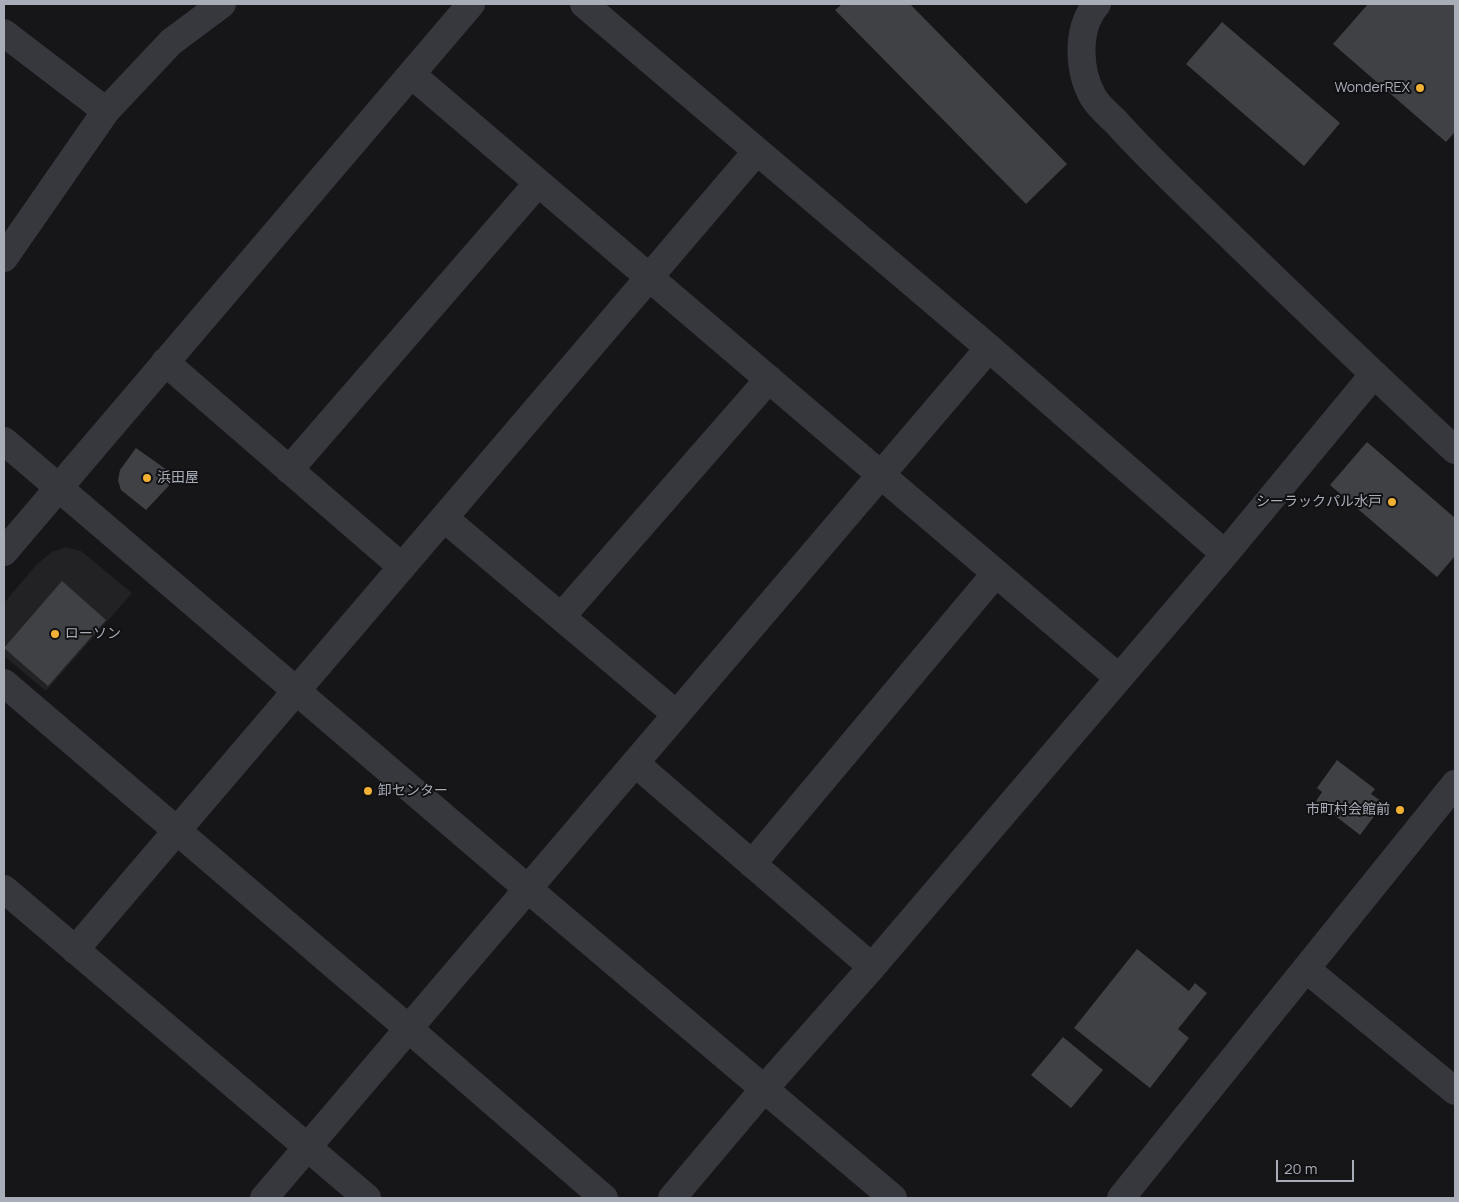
<!DOCTYPE html>
<meta charset="utf-8">
<style>
body{margin:0}
#map{position:relative;width:1459px;height:1202px;overflow:hidden;background:#161618;font-family:Manrope,sans-serif}
canvas{display:block}
.frame{position:absolute;inset:0;border:5px solid #a8adb8;pointer-events:none}
.scale{position:absolute;left:1276px;top:1160px;width:78px;height:22px;box-sizing:border-box;border:2px solid #a8adb8;border-top:0;padding-left:6px;font-size:15px;line-height:18px;white-space:nowrap;color:#a8adb8;-webkit-text-stroke:4px #111113;paint-order:stroke}
</style>
<div id="map">
<canvas width="1459" height="1202"></canvas>
<div class="frame"></div>
<div class="scale">20 m</div>
</div>
<script>
const ctx = document.querySelector('canvas').getContext('2d');
ctx.lineJoin = 'round';
function paint(path, color) { ctx.fillStyle = color; ctx.fill(path, 'evenodd'); }
function strokePath(path, color, width, dash) { ctx.strokeStyle = color; ctx.lineWidth = width; ctx.lineCap = dash ? 'butt' : 'round'; ctx.setLineDash(dash || []); ctx.stroke(path); }
function drawText(font, color, halo, rows, align = 'center') {
  ctx.font = font + ' Manrope,"Noto Sans JP",sans-serif'; ctx.lineWidth = 4; ctx.setLineDash([]); ctx.textBaseline = 'middle'; ctx.strokeStyle = halo; ctx.fillStyle = color; for (const [text, x, y, turn = 0] of rows) {
    ctx.save(); ctx.translate(x, y); ctx.rotate((+turn || 0) * Math.PI / 180); ctx.textAlign = isNaN(turn) ? turn : align; if (halo) ctx.strokeText(text, 0, 0); ctx.fillText(text, 0, 0); ctx.restore();
  }
}
paint(new Path2D(`
 M66,547l15,4 51,42 -86,98 -42,-35v-53l33,-39 15,-12z`), '#222225');
paint(new Path2D(`
 M842,4h68l157,160 -41,40 -191,-194z
 M1368,4h87v128l-9,10 -113,-98z
 M1222,22l118,101 -36,43 -118,-102z
 M1367,442l88,76v38l-18,21 -107,-92z
 M136,448l41,29 -31,33 -25,-20 -3,-10 2,-10z
 M62,581l44,39 -58,66 -44,-38z
 M1337,760l38,29 -4,5 13,9 -24,32 -44,-34 6,-9 -5,-4z
 M1137,949l52,42 6,-8 12,10 -29,36 11,9 -39,50 -76,-60z
 M1063,1037l40,33 -32,38 -40,-33z`), '#404145');
strokePath(new Path2D(`
 M584,4l405,344 236,206
 M1097,4c-21,24 -19,66 -4,93 5,9 15,17 23,25 26,29 54,56 82,83 85,82 170,165 257,245
 M4,33l102,78
 M412,75l707,603
 M4,258l102,-147 65,-69 51,-38
 M165,362l237,205
 M4,441l524,448 365,309
 M289,470l249,-287
 M444,518l232,196
 M4,552l467,-548
 M561,617l208,-238
 M4,683l405,346 195,169
 M635,763l237,204
 M752,864l244,-291
 M4,889l363,309
 M75,950l682,-799
 M1306,969l149,122
 M264,1198l725,-850
 M672,1198l92,-109 108,-122 353,-413 149,-180
 M1121,1198l334,-414`), '#37383d', 28);
for (const [x, y, r, color] of [
 [1420,88,5,"#f2b134"],
 [147,478,5,"#f2b134"],
 [1392,502,5,"#f2b134"],
 [55,634,5,"#f2b134"],
 [368,791,5,"#f2b134"],
 [1400,810,5,"#f2b134"]
]) { const dot = new Path2D(); dot.arc(x, y, r, 0, 2 * Math.PI); ctx.fillStyle = color; ctx.fill(dot); strokePath(dot, '#111113', 2); }
drawText('14px', '#a8adb8', '#111113', [
 ["WonderREX",1410,88],
 ["浜田屋",157,478,"left"],
 ["シーラックパル水戸",1382,502],
 ["ローソン",65,634,"left"],
 ["卸センター",378,791,"left"],
 ["市町村会館前",1390,810]
], 'right');
</script>
